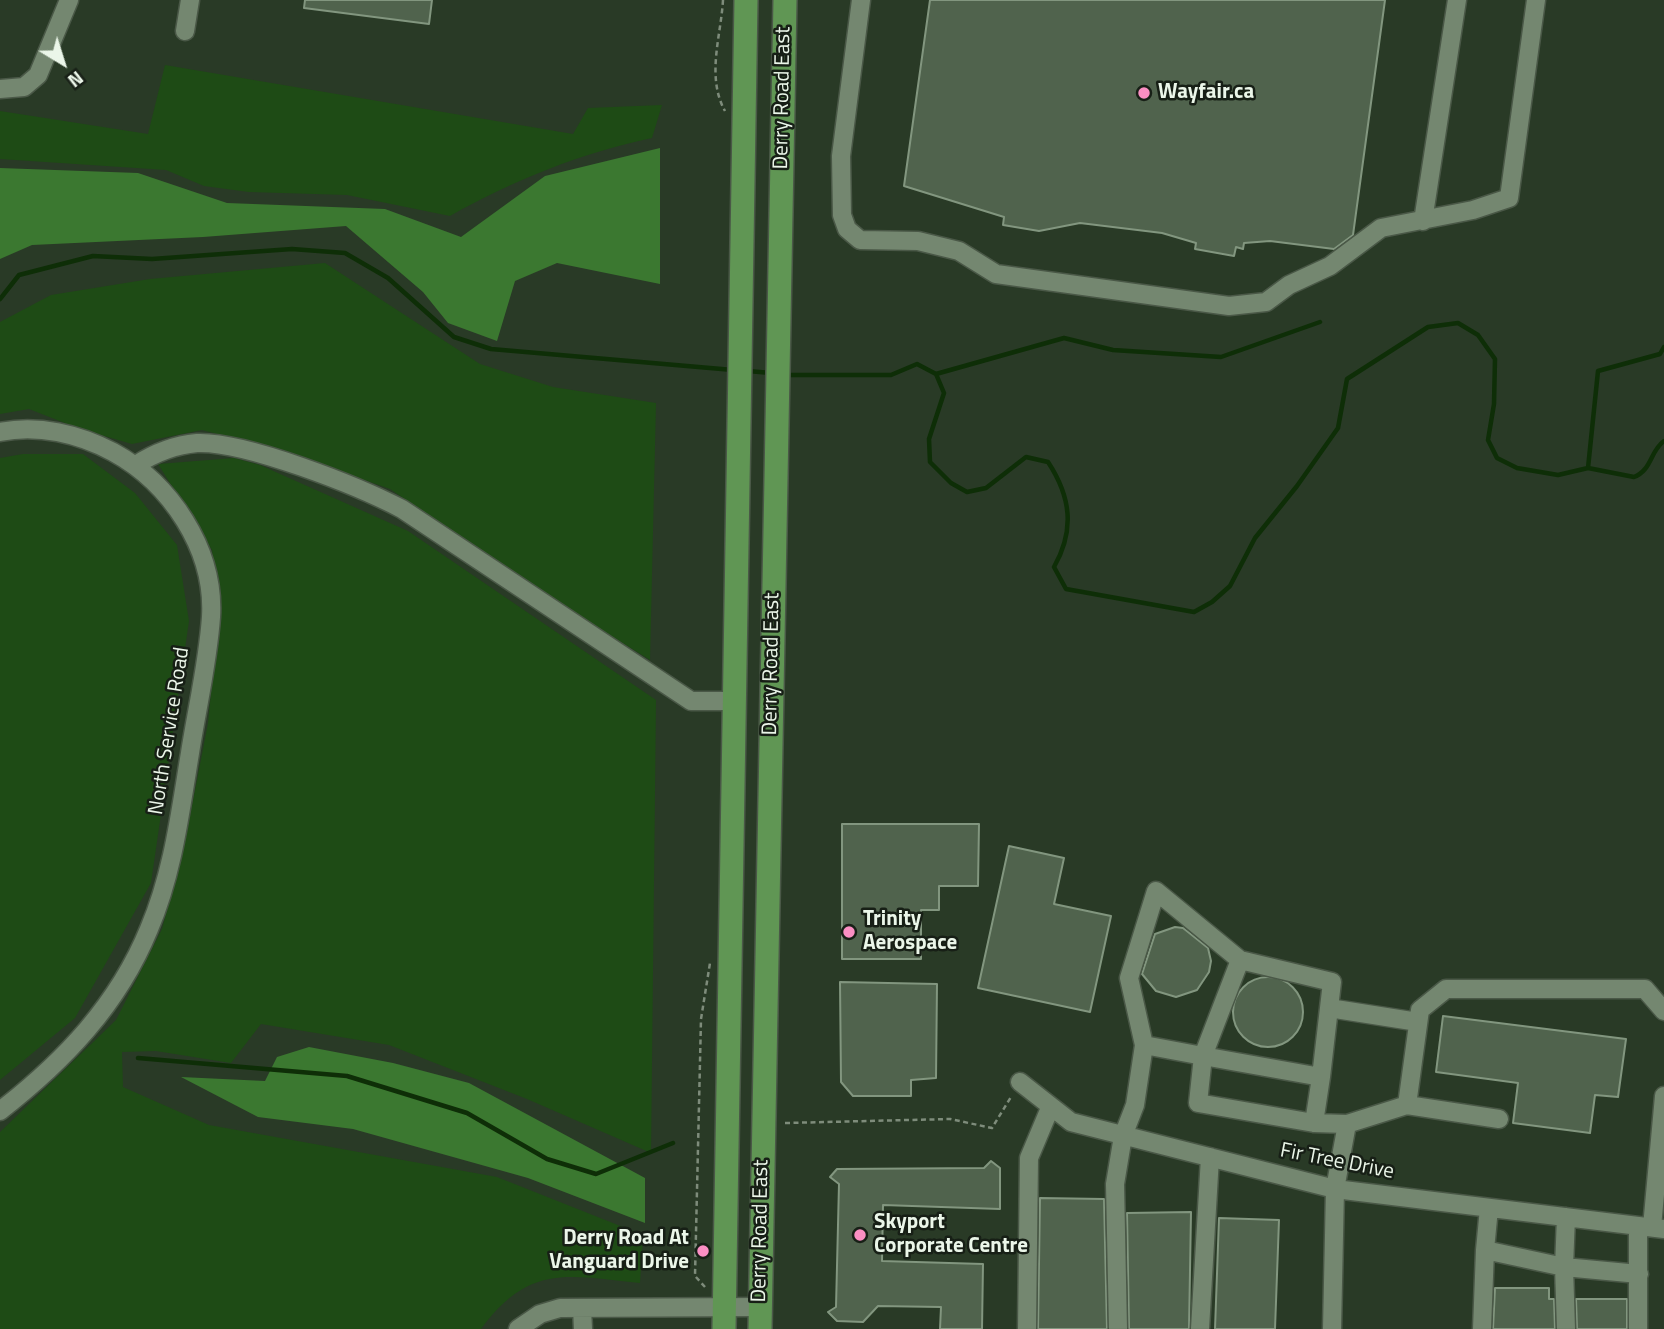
<!DOCTYPE html>
<style>
body{margin:0}
#map{position:relative;width:1664px;height:1329px;overflow:hidden;background:#293a26;font-family:"Titillium Web",sans-serif}
canvas{display:block}
.north{position:absolute;left:28px;top:28px;width:70px;height:70px;-webkit-text-stroke:5px #171f16;paint-order:stroke;rotate:142deg;font-size:19px;font-weight:700;line-height:28px;text-align:center;color:#ebf6e9}
.north::after{content:'';display:block;margin:auto;width:24px;height:32px;background:#ebf6e9;clip-path:polygon(50% 0,100% 100%,50% 72%,0 100%)}
</style>
<div id="map">
<canvas width="1664" height="1329"></canvas>
<div class="north">N</div>
</div>
<script>
const ctx = document.querySelector('canvas').getContext('2d');
ctx.lineJoin = 'round';
function paint(path, color) { ctx.fillStyle = color; ctx.fill(path, 'evenodd'); }
function strokePath(path, color, width, dash) { ctx.strokeStyle = color; ctx.lineWidth = width; ctx.lineCap = dash ? 'butt' : 'round'; ctx.setLineDash(dash || []); ctx.stroke(path); }
function drawText(font, color, halo, rows, align = 'center') {
  ctx.font = font + ' "Titillium Web",sans-serif'; ctx.lineWidth = 5; ctx.setLineDash([]); ctx.textBaseline = 'middle'; ctx.strokeStyle = halo; ctx.fillStyle = color; for (const [text, x, y, turn = 0] of rows) {
    ctx.save(); ctx.translate(x, y); ctx.rotate((+turn || 0) * Math.PI / 180); ctx.textAlign = isNaN(turn) ? turn : align; if (halo) ctx.strokeText(text, 0, 0); ctx.fillText(text, 0, 0); ctx.restore();
  }
}
paint(new Path2D(`
 M165,65l408,69 15,-26 74,-3 -10,33c-71,15 -138,42 -202,78l-103,-21 -98,-3 -45,-6 -38,-16 -166,-11v-48l148,23z
 M325,263l155,101 73,23 103,16 -6,257 -108,-67 -152,-104 -111,-39 -77,-20 -70,14 -52,-15 -51,-20 -29,5v-92l51,-27 99,-16z
 M23,454h60l52,39 42,52 12,76 -38,262 -76,135 -75,62v-622z
 M234,458l26,7 148,66 248,169 -5,453 -124,-54 -138,-54 -128,-21 -30,39 -75,-12 -34,1 1,35 86,38 288,52 146,58 -3,48c-72,-7 -110,-20 -159,46h-481v-197l116,-112 46,-91 23,-87 23,-119 11,-110 -7,-63 -54,-86z`), '#1e4b15');
paint(new Path2D(`
 M660,148v136l-103,-21 -42,18 -18,60 -49,-18 -25,-31 -77,-66 -143,11 -171,8 -32,14v-91l138,5 89,30 158,6 76,28 84,-61z
 M309,1047l84,16 76,20 176,95v45l-117,-45 -175,-49 -95,-12 -77,-40 84,4 12,-24z`), '#3b7830');
strokePath(new Path2D(`
 M0,299l19,-24 74,-19 59,3 140,-10 53,4 43,25 66,59 37,12 242,21
 M748,371l23,2
 M936,374l128,-36 49,12 108,7 99,-35
 M783,375h108l26,-11 19,10 8,19 -15,46 1,23 21,21 16,9 19,-4 40,-31 22,5c23,35 27,68 6,105l12,22 128,23 18,-10 18,-16 25,-48 42,-52 41,-58 9,-49 81,-52 30,-4 20,12 17,24 -1,45 -6,36 9,18 20,10 41,7 30,-7 46,9c18,-7 16,-26 30,-36
 M1588,468l10,-97 62,-17 4,-7
 M138,1058l209,18 120,37 80,46 49,15 77,-31`), '#0e2e07', 4.5);
const building = new Path2D(`
 M305,0h127l-3,24 -125,-16z
 M930,0h455l-32,235 -19,14 -64,-8 -26,2 -1,6 -7,-2 -2,9 -39,-7 1,-6 -34,-10 -82,-10 -41,8 -36,-6 1,-8 -100,-31z
 M842,824h137l-1,62h-39v24h-18v49h-79z
 M1009,846l55,12 -10,46 57,12 -21,96 -112,-24z
 M1175,927l8,1 25,20 3,13 -2,11 -12,18 -21,7 -20,-6 -14,-17 13,-40z
 M1233 1012a35 35 0 1 1 70 0a35 35 0 1 1-70 0Z
 M840,982l97,2 -1,94 -25,2v16h-58l-12,-14z
 M1443,1016l183,23 -8,58 -23,-2 -5,38 -77,-10 5,-40 -82,-11z
 M991,1161l9,7v41l-117,-4 -1,56 101,3 -1,65h-42l1,-22 -63,-1 -15,16 -26,-1 -9,-9 8,-5 3,-123 -9,-7 7,-8 147,-1z
 M1040,1198l64,1 3,130h-69z
 M1191,1212l-2,117h-60l-2,-116z
 M1219,1218l60,2 -4,109h-60z
 M1495,1288h54v11h5l1,30h-62z
 M1576,1299h51v30h-50z`);
paint(building, '#50634d');
strokePath(building, '#82967f', 2);
const minor = new Path2D(`
 M861,0l-20,156 1,59 5,14 13,11 58,1 41,10 37,23 233,32 37,-4 23,-17 41,-19 51,-38 92,-18 36,-12 27,-198
 M185,31l5,-31
 M0,89l24,-2 14,-12 31,-75
 M1423,221l34,-221
 M0,432c38,-8 79,2 113,20 57,31 102,97 98,165 -3,45 -14,91 -21,136 -10,60 -17,120 -41,176 -31,76 -85,132 -149,182
 M136,465c20,-13 38,-20 61,-22 48,-2 161,43 205,66l289,192h45
 M1329,1008l89,14
 M1144,1045l-15,-67 27,-87 84,69 92,22 -11,95
 M1020,1082l51,40 264,67 329,40
 M1499,1119l-92,-14 13,-95 26,-21h199l19,22
 M1314,1123l7,-46 -118,-21 -5,47 116,20 33,1 60,-19
 M1489,1208l-4,42 79,17 2,-50
 M1638,1226v103
 M1652,1227l12,-131
 M582,1308l1,21
 M518,1329l22,-15 20,-6 200,-1
 M1027,1329l2,-171 21,-50
 M1118,1329l-3,-145 8,-48 12,-31 9,-60 59,11 37,-96
 M1200,1329l10,-172
 M1332,1329l3,-140 12,-65
 M1482,1329l3,-79
 M1566,1329l-2,-62 75,7`);
const major = new Path2D(`
 M724,1329l22,-1329
 M760,1329l25,-1329`);
strokePath(minor, '#4a5847', 21);
strokePath(major, '#4a5847', 26);
strokePath(new Path2D(`
 M723,0c-2,36 -17,77 2,111
 M785,1123l165,-4 42,9 19,-31
 M705,1287l-10,-11 6,-257 9,-56`), '#7e8c7b', 2.5, [5, 3.5]);
strokePath(minor, '#748770', 18);
strokePath(major, '#609654', 23);
for (const [x, y, r, color] of [
 [1144,93,7,"#fb8fc3"],
 [849,932,7,"#fb8fc3"],
 [860,1235,7,"#fb8fc3"],
 [703,1251,7,"#fb8fc3"]
]) { const dot = new Path2D(); dot.arc(x, y, r, 0, 2 * Math.PI); ctx.fillStyle = color; ctx.fill(dot); strokePath(dot, '#171f16', 2.5); }
drawText('bold 21px', '#ebf6e9', '#171f16', [
 ["Wayfair.ca",1158,93],
 ["Trinity",863,920],
 ["Aerospace",863,944],
 ["Skyport",874,1223],
 ["Corporate Centre",874,1247],
 ["Derry Road At",689,1239,"right"],
 ["Vanguard Drive",689,1263,"right"]
], 'left');
drawText('21px', '#ebf6e9', '#171f16', [
 ["Derry Road East",783,98,-89],
 ["Derry Road East",772,664,-89],
 ["North Service Road",170,731,-81],
 ["Fir Tree Drive",1337,1162,11],
 ["Derry Road East",761,1231,-89]
]);
</script>
